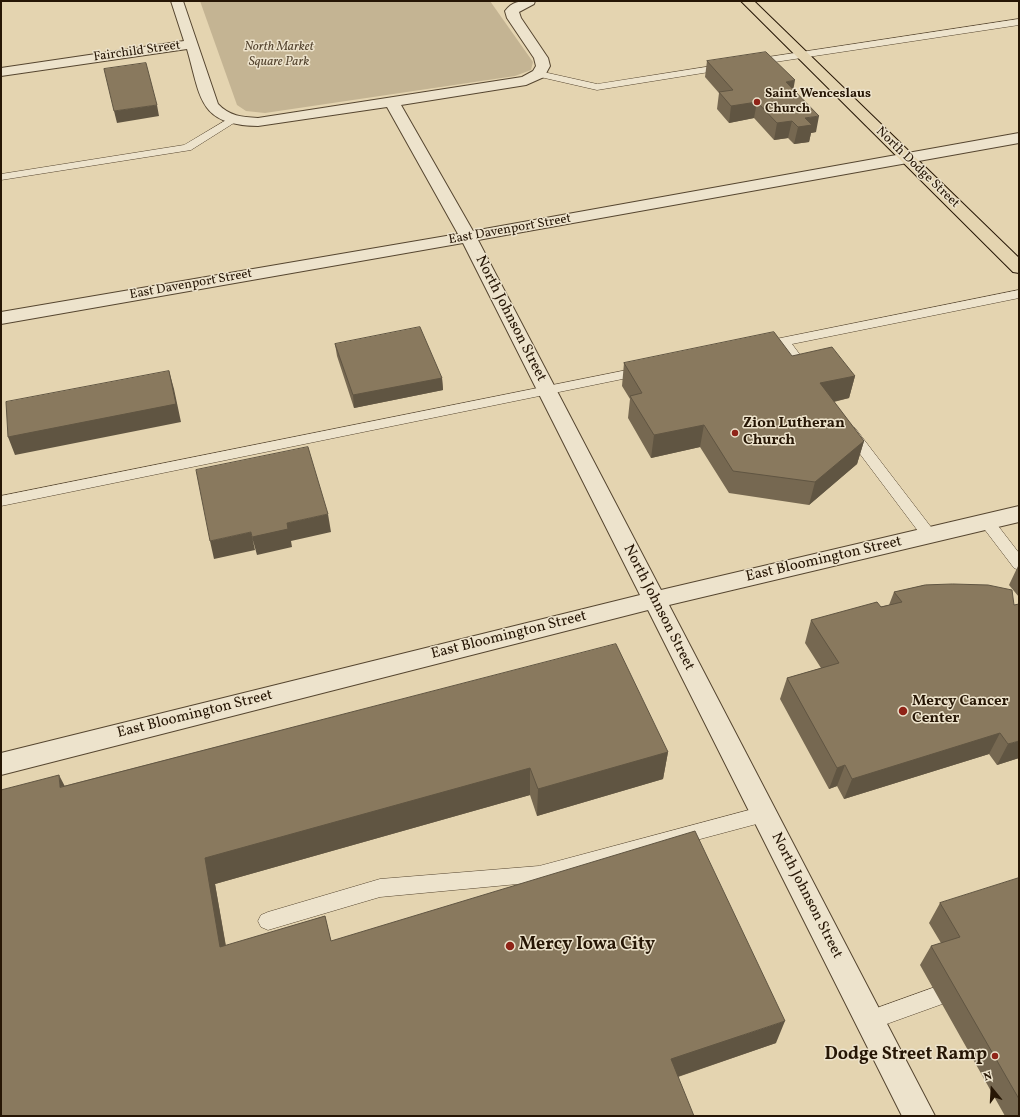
<!DOCTYPE html>
<style>
body{margin:0}
#map{position:relative;width:1020px;height:1117px;overflow:hidden;background:#e4d4b0;font-family:Vollkorn,serif}
canvas{display:block}
.frame{position:absolute;inset:0;border:2px solid #261605;pointer-events:none}
.north{position:absolute;left:972px;top:1069px;width:40px;height:40px;-webkit-text-stroke:3px #ede3cc;paint-order:stroke;rotate:342deg;font-size:11px;font-weight:700;line-height:16px;text-align:center;color:#261605}
.north::after{content:'';display:block;margin:auto;width:14px;height:18px;background:#261605;clip-path:polygon(50% 0,100% 100%,50% 72%,0 100%)}
</style>
<div id="map">
<canvas width="1020" height="1117"></canvas>
<div class="frame"></div>
<div class="north">N</div>
</div>
<script>
const ctx = document.querySelector('canvas').getContext('2d');
ctx.lineJoin = 'round';
function paint(path, color) { ctx.fillStyle = color; ctx.fill(path, 'evenodd'); }
function strokePath(path, color, width, dash) { ctx.strokeStyle = color; ctx.lineWidth = width; ctx.lineCap = dash ? 'butt' : 'round'; ctx.setLineDash(dash || []); ctx.stroke(path); }
function drawText(font, color, halo, rows, align = 'center') {
  ctx.font = font + ' Vollkorn,serif'; ctx.lineWidth = 3; ctx.setLineDash([]); ctx.textBaseline = 'middle'; ctx.strokeStyle = halo; ctx.fillStyle = color; for (const [text, x, y, turn = 0] of rows) {
    ctx.save(); ctx.translate(x, y); ctx.rotate((+turn || 0) * Math.PI / 180); ctx.textAlign = isNaN(turn) ? turn : align; if (halo) ctx.strokeText(text, 0, 0); ctx.fillText(text, 0, 0); ctx.restore();
  }
}
paint(new Path2D(`
 M200,1h290l43,61 -2,8 -16,6 -250,37 -19,-2 -9,-6z`), '#c4b493');
const service = new Path2D(`
 M1019,19v6l-264,40 -5,-3 5,-3z
 M725,64l5,3 -2,2 -131,21 -61,-14 -2,-2 5,-3 58,13z
 M233,116l4,1 1,2 -1,2 -46,29 -190,30v-6l183,-29z
 M1019,290v8l-227,46 20,27 -1,3 -5,1 -5,-1 -21,-28 -19,4 -4,-1 -2,-3 2,-3 4,-1z
 M642,367l5,1 1,3 -1,3 -646,132v-10z
 M850,426l5,2 79,103 2,4 -2,4 -5,1 -5,-1 -79,-105 -2,-3 2,-3z
 M987,517l5,1 27,35v17l-5,-2 -32,-42 -2,-4 2,-4z
 M764,806l6,2 3,6 -3,6 -6,2 -225,60 -159,15 -112,33 -7,-3 -3,-6 3,-6 7,-3 112,-33 159,-13z
 M938,986l7,3 3,7 -3,7 -75,27 -7,-3 -3,-7 3,-7z`);
const minor = new Path2D(`
 M171,1h12l35,103c11,12 24,13 40,14l264,-41 11,-6 3,-5 -2,-8 -27,-40 -2,-7c8,-11 18,-10 30,-10l-1,3 -15,8 2,6 27,40 2,8 -6,11 -18,8 -125,20 72,126 546,-98v10l-541,97 183,350 358,-84v16l-350,83 266,511h-33l-254,-506 -647,165v-22l639,-158 -177,-352 -462,81v-12l457,-78 -71,-127 -129,19c-60,-1 -57,-29 -71,-77l-186,27v-8l183,-27z`);
const primary = new Path2D(`
 M741,1h13l265,257v15l-6,-1z`);
strokePath(service, '#564630', 1);
strokePath(minor, '#564630', 2);
strokePath(primary, '#261605', 2);
paint(service, '#ede3cc');
paint(minor, '#ede3cc');
paint(primary, '#e4d4b0');
paint(new Path2D(`
 M707,61l86,28 23,43 -5,1 -2,9 -15,2 -6,-6 -14,2 -20,-22 -25,5 -12,-14 2,-16 -14,-16z
 M335,344l107,34 1,12 -89,18 -17,-52z
 M792,356l63,20 -6,22 -15,4 30,39 -7,23 -48,41 -80,-12 -29,-46 -49,11 -23,-40 2,-19 -8,-13 2,-23z
 M1019,564v33l-10,-12z
 M925,585l94,173 -22,7 -8,-11 -145,45 -7,-13 -8,3 -49,-90 7,-21 34,-10 -16,-25 6,-23 78,-15 5,-13z
 M668,752l-5,27 -126,37 -7,-21 -315,89 11,62 99,-30 6,25 445,102 -98,34 -677,39 64,-330z
 M1019,878v238h-14l-85,-151 11,-19 10,-3 -12,-20 11,-20z`), '#766851');
paint(new Path2D(`
 M795,80l-3,17 -6,-15z
 M757,102l-3,16 -25,5 2,-17z
 M157,105l2,11 -42,7 -3,-12z
 M819,116l-3,16 -5,1 -2,9 -15,2 4,-17 7,-9z
 M792,121l-4,17 -14,2 3,-17z
 M169,371l5,18 7,33 -166,33 -7,-18z
 M855,376l-6,22 -35,8 6,-23z
 M442,378l1,12 -89,18 -1,-13z
 M704,425l-4,22 -49,11 3,-23z
 M864,441l-7,23 -48,41 6,-23z
 M328,514l3,18 -40,9 1,6 -35,8 -5,-18 35,-14z
 M251,532l4,18 -41,9 -4,-18z
 M1000,733l-11,21 -145,45 8,-20z
 M1019,741v17l-22,7 11,-21z
 M668,752l-5,27 -126,37 1,-27z
 M845,765l-8,21 -8,3 8,-21z
 M530,768v27l-315,89 15,87 -10,-24 -15,-89z
 M59,775l14,27 -13,-15z
 M785,1021l-9,22 -111,38 6,-22z`), '#605542');
const building = new Path2D(`
 M766,52l29,28 -9,2 33,34 -14,2 7,7 -14,2 -6,-6 -15,2 -20,-21 -26,4 -12,-14 14,-2 -26,-29z
 M146,63l11,42 -43,6 -10,-42z
 M420,327l22,51 -89,17 -18,-51z
 M774,332l18,24 40,-9 23,29 -35,7 44,58 -49,41 -82,-11 -29,-46 -50,10 -24,-39 12,-3 -18,-30z
 M169,371l7,33 -168,33 -2,-35z
 M308,447l20,67 -41,9 1,6 -36,8 -1,-5 -41,9 -14,-71z
 M953,584l35,1 24,5 2,15 5,-1v101h-1l1,1v35l-11,3 -8,-11 -148,46 -7,-14 -8,3 -50,-90 52,-15 -28,-43 66,-18 4,5 21,-5 -8,-10 31,-7z
 M616,644l52,108 -130,37 -8,-21 -325,90 15,89 105,-31 6,25 364,-110 90,190 -114,38 23,57h-693v-326l58,-15 1,12z
 M1019,878v221l-88,-153 29,-9 -20,-34z`);
paint(building, '#89795e');
strokePath(building, '#605542', 1);
for (const [x, y, r, color] of [
 [757,102,4,"#8f2418"],
 [735,433,4,"#8f2418"],
 [903,711,5,"#8f2418"],
 [510,946,5,"#8f2418"],
 [995,1056,4,"#8f2418"]
]) { const dot = new Path2D(); dot.arc(x, y, r, 0, 2 * Math.PI); ctx.fillStyle = color; ctx.fill(dot); strokePath(dot, '#ede3cc', 1.5); }
drawText('italic 13px', '#554530', '#ede3cc', [
 ["North Market",279,48],
 ["Square Park",279,63]
]);
drawText('13px', '#261605', '#ede3cc', [
 ["Fairchild Street",137,52,-8],
 ["North Dodge Street",917,168,44],
 ["East Davenport Street",510,230,-10],
 ["East Davenport Street",191,285,-10]
]);
drawText('bold 13px', '#261605', '#ede3cc', [
 ["Saint Wenceslaus",765,95],
 ["Church",765,110]
], 'left');
drawText('15px', '#261605', '#ede3cc', [
 ["North Johnson Street",510,319,63],
 ["East Bloomington Street",824,560,-13],
 ["North Johnson Street",658,608,63],
 ["East Bloomington Street",509,636,-14],
 ["East Bloomington Street",195,715,-14],
 ["North Johnson Street",806,896,63]
]);
drawText('bold 15px', '#261605', '#ede3cc', [
 ["Zion Lutheran",743,424],
 ["Church",743,441],
 ["Mercy Cancer",912,702],
 ["Center",912,719]
], 'left');
drawText('bold 18px', '#261605', '#ede3cc', [
 ["Mercy Iowa City",519,946],
 ["Dodge Street Ramp",987,1056,"right"]
], 'left');
</script>
